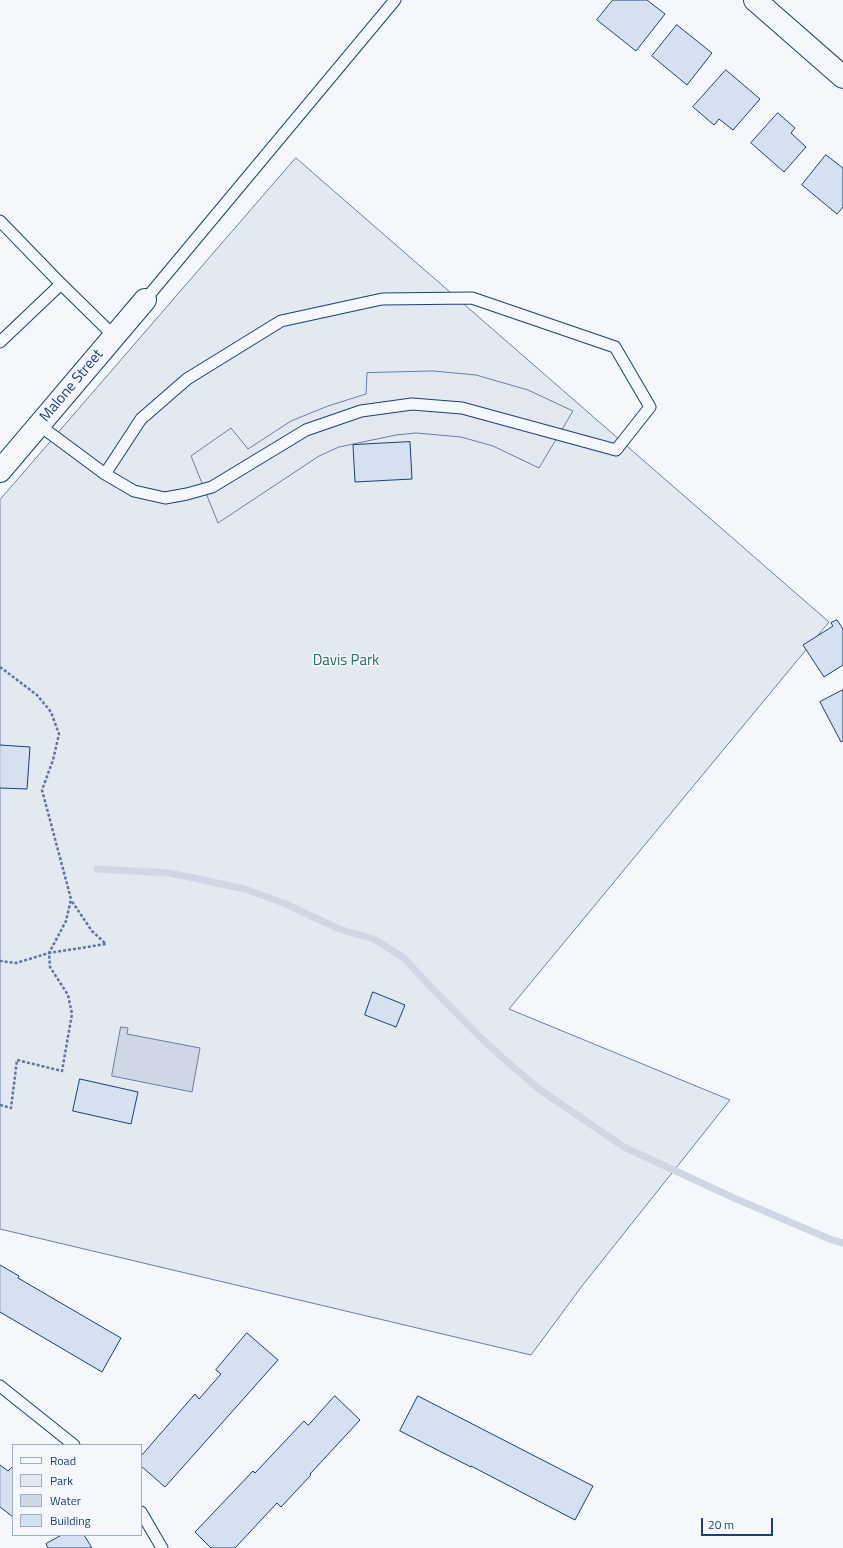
<!DOCTYPE html>
<style>
body{margin:0}
#map{position:relative;width:843px;height:1548px;overflow:hidden;background:#f4f7fb;font-family:"Titillium Web",sans-serif}
canvas{display:block}
.legend{position:absolute;left:12px;top:1444px;width:130px;height:92px;box-sizing:border-box;background:#f4f7fb;border:1px solid #9eadc5;margin:0;padding:5px 7px;list-style:none;font-size:12px;color:#1d3f73}
.legend li{display:flex;align-items:center;gap:8px;height:20px}
.legend b{width:20px;border:1px solid #9eadc5}
.scale{position:absolute;left:701px;top:1518px;width:72px;height:18px;box-sizing:border-box;border:2px solid #1d3f73;border-top:0;padding-left:5px;font-size:12px;line-height:14px;white-space:nowrap;color:#1d3f73;-webkit-text-stroke:3px #f4f7fb;paint-order:stroke}
</style>
<div id="map">
<canvas width="843" height="1548"></canvas>
<ul class="legend">
<li><b style="height:5px;background:#f4f7fb"></b>Road</li>
<li><b style="height:11px;background:#e3e9f0"></b>Park</li>
<li><b style="height:11px;background:#cfd7e4"></b>Water</li>
<li><b style="height:11px;background:#d5e0f0"></b>Building</li>
</ul>
<div class="scale">20 m</div>
</div>
<script>
const ctx = document.querySelector('canvas').getContext('2d');
ctx.lineJoin = 'round';
function paint(path, color) { ctx.fillStyle = color; ctx.fill(path, 'evenodd'); }
function strokePath(path, color, width, dash) { ctx.strokeStyle = color; ctx.lineWidth = width; ctx.lineCap = dash ? 'butt' : 'round'; ctx.setLineDash(dash || []); ctx.stroke(path); }
function drawText(font, color, halo, rows, align = 'center') {
  ctx.font = font + ' "Titillium Web",sans-serif'; ctx.lineWidth = 3; ctx.setLineDash([]); ctx.textBaseline = 'middle'; ctx.strokeStyle = halo; ctx.fillStyle = color; for (const [text, x, y, turn = 0] of rows) {
    ctx.save(); ctx.translate(x, y); ctx.rotate((+turn || 0) * Math.PI / 180); ctx.textAlign = isNaN(turn) ? turn : align; if (halo) ctx.strokeText(text, 0, 0); ctx.fillText(text, 0, 0); ctx.restore();
  }
}
const green = new Path2D(`
 M296,158l533,464 -320,387 221,91 -148,186 -51,69 -531,-126v-729z`);
paint(green, '#e3e9f0');
strokePath(green, '#687fa3', 1);
const parking = new Path2D(`
 M433,371l43,4 52,15 45,21 -34,57 -46,-22 -32,-9 -45,-4 -20,2 -57,12 -20,9 -101,67 -27,-67 40,-28 17,21 43,-28 37,-15 38,-12 1,-21z`);
paint(parking, '#e3e8f0');
strokePath(parking, '#687fa3', 1);
const water = new Path2D(`
 M121,1027l7,1 -1,6 73,14 -8,44 -80,-16z`);
paint(water, '#cfd7e4');
strokePath(water, '#687fa3', 1);
strokePath(new Path2D(`
 M97,869l73,4 75,16 41,15 53,25 35,10 30,19 24,26 51,52 26,24 34,29 85,58 110,51 98,42 11,3`), '#cfd7e4', 7);
const building = new Path2D(`
 M613,0h34l18,14 -29,37 -39,-31z
 M677,25l35,28 -25,32 -35,-29z
 M726,70l34,29 -27,31 -14,-11 -5,6 -21,-18z
 M778,113l17,15 -4,5 15,14 -22,25 -33,-29z
 M826,155l17,13v39l-6,7 -35,-29z
 M410,442l2,37 -57,3 -2,-37z
 M837,620l6,9v36l-19,12 -21,-32 30,-19 -2,-3z
 M843,690v51l-2,1 -21,-40z
 M0,745l30,2 -3,42 -27,-1z
 M373,992l32,13 -9,22 -31,-12z
 M80,1079l58,13 -7,32 -58,-13z
 M0,1265l19,11 -1,2 103,60 -19,34 -102,-60z
 M247,1333l31,27 -113,127 -24,-21v-10l54,-62 4,5 22,-25 -5,-4z
 M335,1396l25,24 -50,54 1,1 -30,32 -4,-4 -42,45h-24l-16,-16 58,-61 2,2 49,-52 4,4z
 M418,1396l175,90 -18,34 -104,-54v1l-71,-36z
 M0,1465l8,6 5,-5v51l-13,-10z
 M62,1535h22l8,13h-44l-2,-4z`);
paint(building, '#d5e0f0');
strokePath(building, '#1d3f73', 1);
const lane = new Path2D(`
 M0,221l61,63
 M145,300l250,-300
 M0,342l61,-58 53,52
 M39,425l66,49 29,17 31,7 22,-4 25,-7 94,-57 55,-19 51,-7 50,4 154,42 34,-43 -35,-60 -143,-49 -90,1 -101,22 -94,58 -46,40 -36,55
 M0,1386l74,59
 M141,1512l21,36`);
const street = new Path2D(`
 M755,0l88,77
 M0,471l145,-171`);
strokePath(lane, '#1d3f73', 13);
strokePath(street, '#1d3f73', 24);
strokePath(new Path2D(`
 M0,667l37,28 14,17 8,22 -6,26 -11,30 29,109 -5,22 -17,32 -33,10 -16,-2
 M0,1105l11,3 6,-48 45,11 10,-57 -4,-19 -18,-28 -1,-14 57,-9 -14,-13 -21,-31`), '#5e769c', 2.5, [3, 2]);
strokePath(lane, '#f4f7fb', 11);
strokePath(street, '#f4f7fb', 22);
drawText('15px', '#1d3f73', '#f4f7fb', [
 ["Malone Street",72,386,-50]
]);
drawText('15px', '#2c6c60', '#f4f7fb', [
 ["Davis Park",346,661]
]);
</script>
